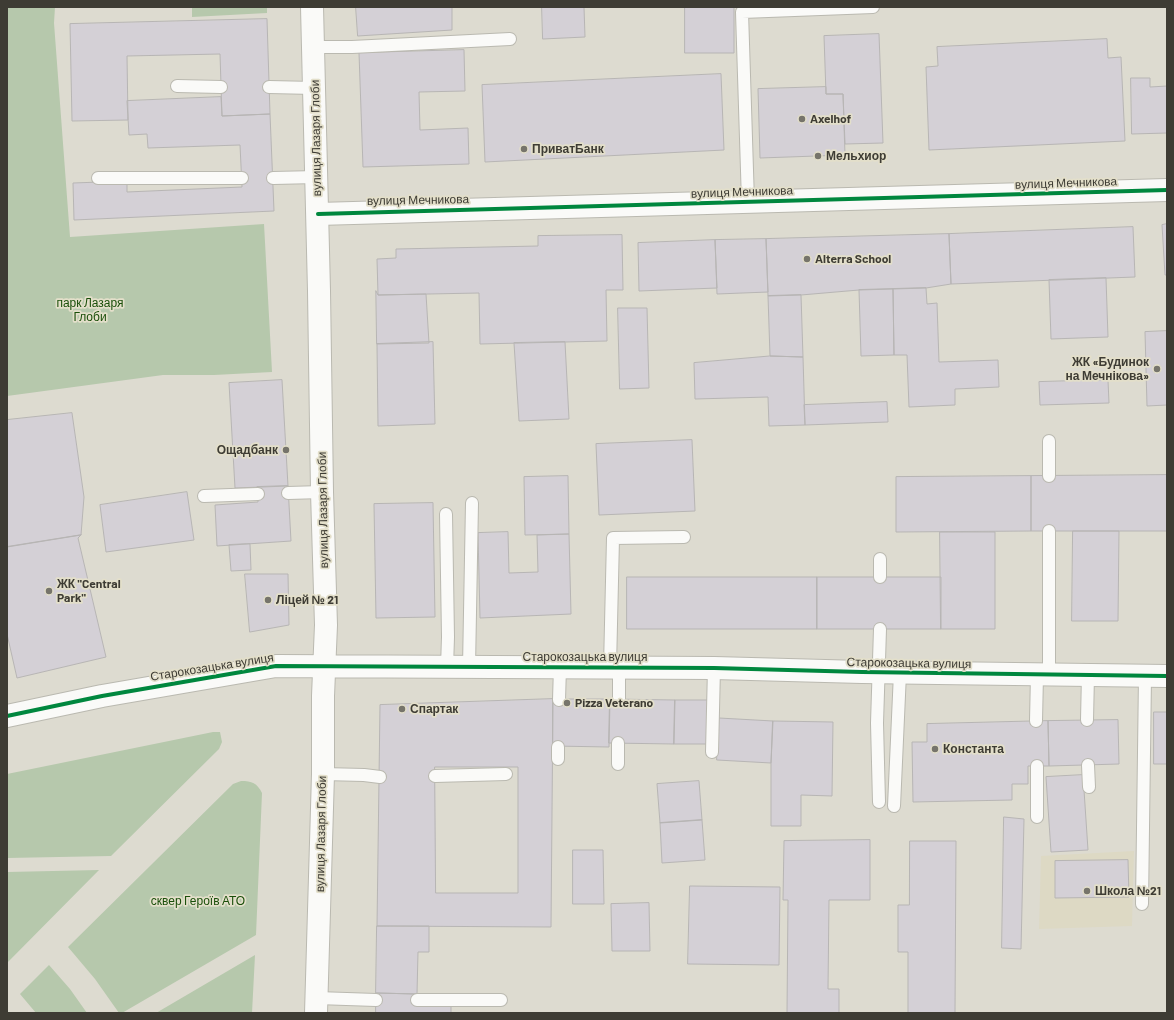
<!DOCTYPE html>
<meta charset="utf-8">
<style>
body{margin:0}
#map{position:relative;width:1174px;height:1020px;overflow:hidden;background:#dddbd0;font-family:Barlow,sans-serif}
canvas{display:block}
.frame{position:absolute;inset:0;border:8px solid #3e3c34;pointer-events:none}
</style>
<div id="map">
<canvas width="1174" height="1020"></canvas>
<div class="frame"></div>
</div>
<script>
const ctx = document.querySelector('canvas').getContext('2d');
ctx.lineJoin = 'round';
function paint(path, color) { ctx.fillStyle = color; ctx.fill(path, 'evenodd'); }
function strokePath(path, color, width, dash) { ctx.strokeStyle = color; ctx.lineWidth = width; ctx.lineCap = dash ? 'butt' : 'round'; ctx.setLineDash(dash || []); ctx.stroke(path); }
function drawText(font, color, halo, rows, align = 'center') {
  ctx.font = font + ' Barlow,sans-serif'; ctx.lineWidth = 3.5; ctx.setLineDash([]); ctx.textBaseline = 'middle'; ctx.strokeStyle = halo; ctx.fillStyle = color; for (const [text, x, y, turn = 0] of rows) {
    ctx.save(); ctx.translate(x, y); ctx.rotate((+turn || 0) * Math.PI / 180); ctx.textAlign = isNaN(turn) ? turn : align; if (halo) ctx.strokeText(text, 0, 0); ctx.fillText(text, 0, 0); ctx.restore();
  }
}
paint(new Path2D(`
 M1134,851l-2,75 -93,3 2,-73z`), '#ddd9c4');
paint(new Path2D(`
 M7,7h48l-1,16 16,214 194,-13 8,148 -58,3h-51l-156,21z
 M192,7h75v6l-75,4z
 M213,732h7l2,10 -3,7 -108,107 -104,2v-84z
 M241,781c11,0 16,2 21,12l-6,142 -134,78h-3l-24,-34 -27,-32 165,-163z
 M99,870l-92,93v-91z
 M255,955l-3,58h-96z
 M49,965l21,24 17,24h-51l-16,-19z`), '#b6c8ac');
const building = new Path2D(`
 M356,7h96v23l-94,6z
 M542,7h42l1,30 -42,2z
 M685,7h49v46h-49z
 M267,19l3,95 -48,2 -2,-62 -93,2 1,64 -56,1 -2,-97z
 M879,34l4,109 -38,1 -2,-50h-17l-2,-58z
 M1107,39l1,19 13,-1 4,84 -196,9 -3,-83 12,-1 -1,-19z
 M464,50l1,41 -46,1 1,38 48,-2 1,36 -106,3 -4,-114z
 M721,74l3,76 -239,12 -3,-77z
 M1131,78h19v9l17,-1v47l-35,1z
 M826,87v7h17l2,61 -85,3 -2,-69z
 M221,97l1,19 48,-2 4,97 -200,9 -1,-37 54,-2v11l115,-5 -2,-42 -92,3 -1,-14 -18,1 -2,-34z
 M1167,224v51h-2l-3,-50z
 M1133,227l2,50 -184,7 -2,-50z
 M949,234l2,50 -25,4 -67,2 -58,5 -33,1 -2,-57z
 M622,235l1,55h-17l1,51 -127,3 -1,-51 -101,2 -1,-36 19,-1v-9l142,-3v-10z
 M766,239l2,53 -51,2 -2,-54z
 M715,240l2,48 -78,3 -1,-48z
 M1106,278l2,59 -57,2 -2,-59z
 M926,288l1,16 10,-1 2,59 59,-2 1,27 -44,2v16l-46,2 -2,-52h-13l-1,-66z
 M893,289l1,66 -33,1 -2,-66z
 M376,291l2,4 48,-1 3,49 -52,1z
 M801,295l2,62 -33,-1 -2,-60z
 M618,308h29l2,80 -29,1z
 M1167,331v74l-20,1 -2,-74z
 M433,342l2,82 -57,2 -1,-82z
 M565,342l4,77 -50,2 -5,-78z
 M770,356l33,1 2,68 -36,1 -1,-29 -73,2 -1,-36z
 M282,380l6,106 -53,2 -6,-105z
 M1108,380l1,23 -69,2 -1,-23z
 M887,402l1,20 -83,3 -1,-20z
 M72,413l12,84 -3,38 -74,12v-127z
 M692,440l3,71 -96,4 -3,-71z
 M1167,475v56h-136v-55z
 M568,476l1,58 -44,1 -1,-58z
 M1031,476v55l-135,1v-55z
 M288,486l3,55 -74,5 -2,-41 43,-3 -1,-15z
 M187,492l7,48 -88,12 -6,-47z
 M433,503l2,114 -59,1 -2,-114z
 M1073,531h46l-1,90h-46z
 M508,532l1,41 29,-1 -1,-37 32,-1 2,80 -91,4 -2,-85z
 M940,532h55v97h-54z
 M81,535l-3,3 28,119 -89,21 -10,-44v-87z
 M250,544l1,26 -20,1 -2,-26z
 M245,574h43l1,51 -39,7z
 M627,577h190v52h-190z
 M817,577h124v52h-124z
 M553,699l-2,228 -174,-1 3,-221zM435,767h83v126h-82z
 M553,699h57l-1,48 -56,-1z
 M610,699l65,1 -1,44 -65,-1z
 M675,700h34l-1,44h-34z
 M1154,712h13v52h-13z
 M719,718l54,3 -2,42 -54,-3z
 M1118,720l1,44 -70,2 -1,-45z
 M773,721l60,1 -1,74 -31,-1v31h-30v-63z
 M1048,721l1,45h-21v18h-16v16l-99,2 -1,-60h15v-18z
 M1083,775l5,75 -37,2 -5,-75z
 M699,781l3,39 -42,3 -3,-39z
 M1004,817l20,2 -3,130 -19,-1z
 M702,820l3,40 -43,3 -2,-40z
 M870,840v60h-41l-1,89h11v24h-52l1,-113h-5l1,-59z
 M910,841h46l-1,172h-47v-61h-10v-47h11z
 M573,850h30l1,54h-31z
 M1128,860l1,37 -74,1v-37z
 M690,886l90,1 -1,78 -91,-1z
 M649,903l1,48h-38l-1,-47z
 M377,926h52v26h-11l-1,42 -41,-1z
 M376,993l41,1v11l34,1v7h-75z`);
paint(building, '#d4d0d6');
strokePath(building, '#b7b5b4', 1);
const lane = new Path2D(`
 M313,47h39l158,-8
 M177,86l44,1
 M269,87l45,1
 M98,178h144
 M273,178l44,-1
 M748,202l-6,-190 131,-5
 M1049,441v35
 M288,493l34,-1
 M204,496l54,-2
 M446,514l2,123 -1,30
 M1049,531v143
 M880,577v-18
 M469,667l3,-164
 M610,667l3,-129 71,-1
 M619,699v-31
 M559,700l1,-33
 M1087,720l1,-45
 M1036,721l1,-46
 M712,752l2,-84
 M558,759v-12
 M618,764v-21
 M1088,765l1,22
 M1037,766v51
 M323,774l41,1 16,2
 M435,776l71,-2
 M879,802l-2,-79 3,-94
 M894,806l6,-133
 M1142,904l3,-228
 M317,998l59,2
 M417,1000h84`);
const street = new Path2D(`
 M318,214l849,-24`);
const secondary = new Path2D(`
 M312,7l7,284 3,201 4,133 -3,71v78l-7,239
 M7,716l95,-20 174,-30 438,2 148,4 305,4`);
strokePath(lane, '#bab9b0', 14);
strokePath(street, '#bab9b0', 24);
strokePath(secondary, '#bab9b0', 24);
strokePath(lane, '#fafaf8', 12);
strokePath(street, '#fafaf8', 22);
strokePath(secondary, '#fafaf8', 22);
strokePath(new Path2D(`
 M318,214l849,-24
 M7,716l95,-20 174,-30 438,2 148,4 305,4`), '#00873e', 4);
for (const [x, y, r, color] of [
 [802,119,4,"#76746b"],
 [524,149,4,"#76746b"],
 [818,156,4,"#76746b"],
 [807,259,4,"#76746b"],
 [1157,369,4,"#76746b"],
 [286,450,4,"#76746b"],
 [49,591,4,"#76746b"],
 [268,600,4,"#76746b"],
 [567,703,4,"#76746b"],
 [402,709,4,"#76746b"],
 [935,749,4,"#76746b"],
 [1087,891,4,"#76746b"]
]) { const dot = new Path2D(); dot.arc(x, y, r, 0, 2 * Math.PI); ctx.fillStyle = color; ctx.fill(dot); strokePath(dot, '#e3dfca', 1.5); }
drawText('bold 12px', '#3e3c34', '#e3dfca', [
 ["Axelhof",810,119],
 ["ПриватБанк",532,149],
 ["Мельхиор",826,156],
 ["Alterra School",815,259],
 ["ЖК «Будинок",1149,362,"right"],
 ["на Мечнікова»",1149,376,"right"],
 ["Ощадбанк",278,450,"right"],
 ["ЖК \"Central",57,584],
 ["Park\"",57,598],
 ["Ліцей № 21",276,600],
 ["Pizza Veterano",575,703],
 ["Спартак",410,709],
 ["Константа",943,749],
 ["Школа №21",1095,891]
], 'left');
drawText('12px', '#3e3c34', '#e3dfca', [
 ["вулиця Лазаря Глоби",316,138,-91],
 ["вулиця Мечникова",1066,183,-2],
 ["вулиця Мечникова",742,192,-2],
 ["вулиця Мечникова",418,200,-1],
 ["вулиця Лазаря Глоби",323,510,-91],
 ["Старокозацька вулиця",585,657],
 ["Старокозацька вулиця",909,663,1],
 ["Старокозацька вулиця",212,667,-9],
 ["вулиця Лазаря Глоби",321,834,-89]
]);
drawText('12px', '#1a4f0a', '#e3dfca', [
 ["парк Лазаря",90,303],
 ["Глоби",90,317],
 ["сквер Героїв АТО",198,901]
]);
</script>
